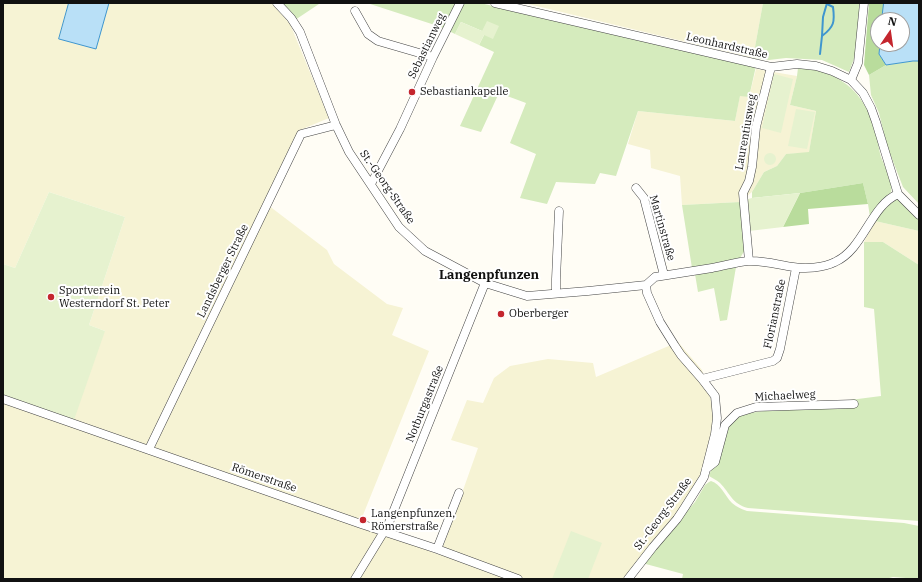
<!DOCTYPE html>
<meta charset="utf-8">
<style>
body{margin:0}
#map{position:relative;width:922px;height:582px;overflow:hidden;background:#fffdf5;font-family:"IBM Plex Serif",serif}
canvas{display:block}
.frame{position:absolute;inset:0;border:4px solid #111;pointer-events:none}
.north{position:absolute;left:870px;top:12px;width:40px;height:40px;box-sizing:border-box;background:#fff;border:1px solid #a0a0a0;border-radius:50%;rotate:13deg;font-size:11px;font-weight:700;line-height:16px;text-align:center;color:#111}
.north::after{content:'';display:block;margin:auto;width:14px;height:18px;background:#c4262e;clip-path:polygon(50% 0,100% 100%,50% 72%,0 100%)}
</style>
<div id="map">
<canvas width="922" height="582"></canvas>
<div class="frame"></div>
<div class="north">N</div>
</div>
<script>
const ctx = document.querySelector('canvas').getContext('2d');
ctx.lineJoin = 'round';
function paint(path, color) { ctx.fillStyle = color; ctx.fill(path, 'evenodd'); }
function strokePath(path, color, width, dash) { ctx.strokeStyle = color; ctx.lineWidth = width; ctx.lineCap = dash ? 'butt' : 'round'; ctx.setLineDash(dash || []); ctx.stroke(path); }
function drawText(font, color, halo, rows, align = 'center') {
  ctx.font = font + ' "IBM Plex Serif",serif'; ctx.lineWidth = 4; ctx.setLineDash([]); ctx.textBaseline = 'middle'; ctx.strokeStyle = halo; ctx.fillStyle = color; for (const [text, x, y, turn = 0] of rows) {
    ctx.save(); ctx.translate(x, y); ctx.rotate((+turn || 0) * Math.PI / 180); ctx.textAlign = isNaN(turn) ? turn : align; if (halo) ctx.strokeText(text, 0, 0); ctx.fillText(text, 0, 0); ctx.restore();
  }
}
paint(new Path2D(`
 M3,3h269l18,21 39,94 -29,12 -36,72 63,48 7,14 53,40 16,4 -11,27 37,16 -70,174 81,30 38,-107 -27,-8 16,-40 16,3 11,-25 16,-12 38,-7 45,4 3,14 82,-35 24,28 12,41 -1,22 -10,38 -26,46 -53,62h-97l-7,-2 -1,2h-516v-182l102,-66 -16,-6 36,-108 -76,-25 -34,76 -12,-4z
 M524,3h239l-10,55z
 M756,69l41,7 -7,29 26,6 -7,42 -23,1 -9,12 -13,6 -12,20 -12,10 -58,3 -2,-29 -29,-8 -1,-18 -22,-6 10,-33 97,10 5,-26 9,2z
 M875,221l44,10v34l-36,-23h-19z`), '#f6f3d4');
paint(new Path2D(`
 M282,3h37v1l-24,16z
 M367,3h89l-11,26 -4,-2z
 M463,3h17l276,63 -7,31 -9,-1 -5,25 -97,-10 -22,65 -16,-3 -5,11 -39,-2 -9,22 -27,-6 16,-44 -26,-11 16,-40 -27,-10 -18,39 -21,-6 34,-74 -15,-7 5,-10 -2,-4 -21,-9 -6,12 -6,-3z
 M763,3h97l-5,53 -6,16 -27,-12 -36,-2 -17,2 -16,-2z
 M913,61h6v143l-16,-17 -16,-41 -8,-33 -8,-18 -2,-20 17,-10z
 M798,68c7,1 14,1 21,3 31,9 45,27 56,56 3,9 3,20 6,30 3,8 13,27 10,35 -3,8 -15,18 -21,25l-2,-13 -5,-21 -63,10 -48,5v-6l12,-20 13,-6 9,-12 23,-2 7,-41 -26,-6 7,-29z
 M898,198l21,20v13l-44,-10 12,-15z
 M740,202l5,31v17l-5,8 -9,3 -39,7 -10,-63z
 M864,242h19l36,23v256l-171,-13c-16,-4 -18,-15 -28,-25 -3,-3 -8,-5 -11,-7l17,-52 8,-9 147,-19 -7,-87 -10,-2z
 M736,267l-9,53 -7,1 -6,-33 -16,4 -3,-18z
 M711,481c10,3 14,15 21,22 5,4 9,6 15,8l157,12 15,3v53l-26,-2 -8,2h-203l1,-5 -41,-11 53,-61 10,-17 4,-3z`), '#d5ebbd');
paint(new Path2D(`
 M869,3h15l-2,17h-4v24h2l-1,10 7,11 -17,10 -5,-10z
 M863,183l5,21 -60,5 1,15 -26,3 17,-34z`), '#b9dc9c');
paint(new Path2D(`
 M487,21l12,5 -6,13 -9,-4 -5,10 -24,-11 6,-12 21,9z
 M774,74l19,5 -12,54 -19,-5z
 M796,109l19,3 -8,37 -19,-3z
 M764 159a6 6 0 1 1 12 0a6 6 0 1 1-12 0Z
 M49,192l76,25 -36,108 16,6 -31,89 -71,-23v-133l12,4z
 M800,193l-17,34 -34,4 -2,-29 1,-3 4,-1z
 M571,531l31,12 -14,36h-36z`), '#e6f2cf');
const water = new Path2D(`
 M69,3h40l-13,46 -37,-10z
 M884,3h35v58h-6l-27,4 -7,-11 1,-10h22v-24h-20z`);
paint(water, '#b9e0f7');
strokePath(water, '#3f96cf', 1);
strokePath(new Path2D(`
 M822,36c12,-9 13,-14 11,-29l-6,-3
 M820,54l2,-18 1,-19 4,-14`), '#3f96cf', 2);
const minor = new Path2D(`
 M277,3l14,15 9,14 36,93 13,27 50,75 26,24 60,32 42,13 61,-5 58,-6
 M495,3l276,64 26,-3 19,2 16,5 19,9 12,13 8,15 5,14 22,72 21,21
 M355,11l13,23 10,7 55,16
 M851,80l7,-17 6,-60
 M371,184l29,-55 33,-72 27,-54
 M636,188l8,10 20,77
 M749,261l-6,-68 6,-12 3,-14 4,-40 15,-60
 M646,285l9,-8c19,-3 38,-6 57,-9 12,-2 24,-6 36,-7 15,-1 31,4 45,6 13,2 30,1 42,-5 29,-13 35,-56 63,-68
 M556,293v-14l3,-68
 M702,379l71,-18 4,-3 3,-9 16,-81
 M3,399l358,125 76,25 81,30
 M149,449l152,-315 35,-9
 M706,469l9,-7 10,-37 12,-12 19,-6 98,-3
 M437,549l22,-56
 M355,579l33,-54 97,-242
 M628,579l25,-32 24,-28 8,-12 19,-30 11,-43 2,-16 -2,-22 -13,-17 -21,-24 -6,-9 -15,-24 -13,-29 -1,-8`);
strokePath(minor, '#444', 9);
strokePath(minor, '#fff', 8);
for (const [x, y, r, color] of [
 [412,92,4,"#c4262e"],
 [51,297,4,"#c4262e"],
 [501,314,4,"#c4262e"],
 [363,520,4,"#c4262e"]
]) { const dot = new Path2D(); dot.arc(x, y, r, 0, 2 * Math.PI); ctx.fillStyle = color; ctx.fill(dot); strokePath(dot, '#fff', 1.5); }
drawText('11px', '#111', '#fff', [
 ["Sebastianweg",427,46,-64],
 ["Leonhardstraße",727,46,13],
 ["Laurentiusweg",746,132,-80],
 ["St.-Georg-Straße",387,187,55],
 ["Martinstraße",662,228,74],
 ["Landsberger Straße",223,271,-64],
 ["Florianstraße",775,314,-78],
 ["Michaelweg",785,396,-3],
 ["Notburgastraße",425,404,-68],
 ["Römerstraße",264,478,19],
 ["St.-Georg-Straße",663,514,-53]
]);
drawText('11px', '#111', '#fff', [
 ["Sebastiankapelle",420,92],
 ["Sportverein",59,291],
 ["Westerndorf St. Peter",59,304],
 ["Oberberger",509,314],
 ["Langenpfunzen,",371,514],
 ["Römerstraße",371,527]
], 'left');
drawText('bold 13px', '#111', '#fff', [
 ["Langenpfunzen",489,275]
]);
</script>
